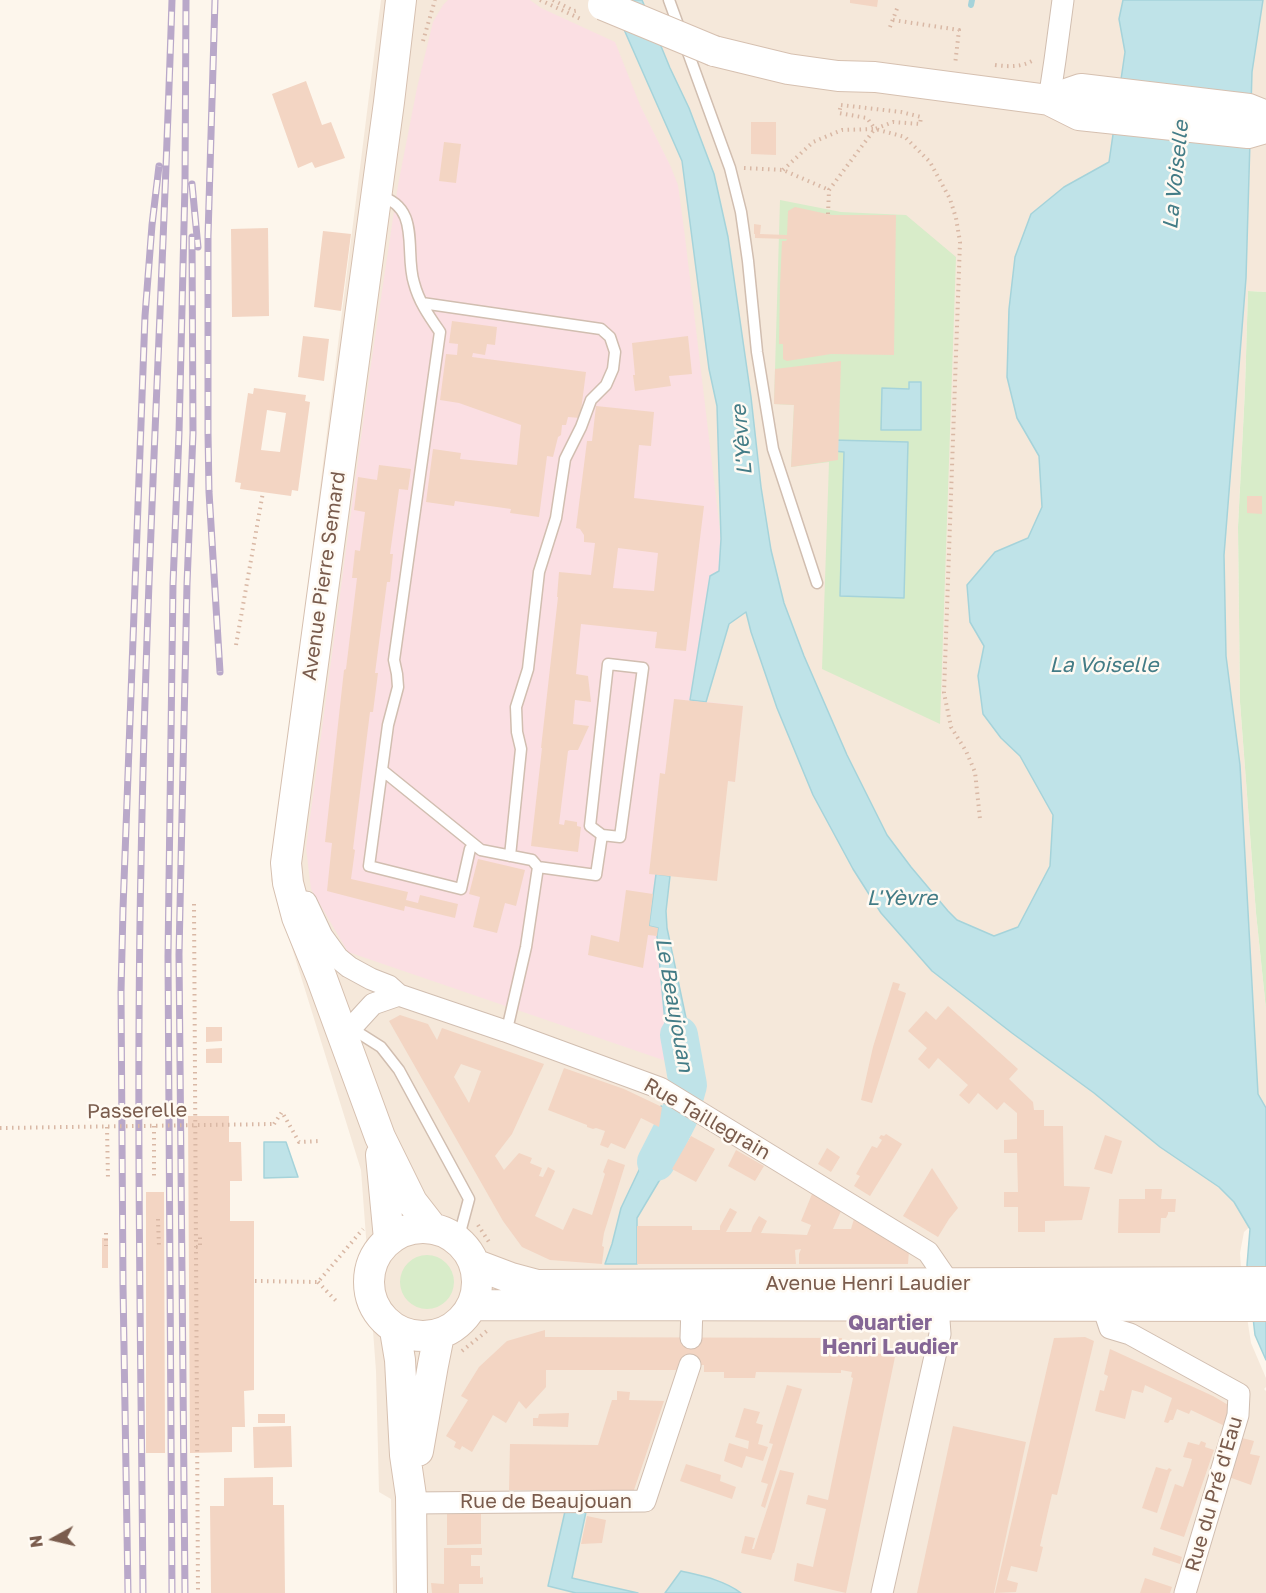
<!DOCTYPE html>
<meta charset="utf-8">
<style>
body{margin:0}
#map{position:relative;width:1266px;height:1593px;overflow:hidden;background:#fdf6ec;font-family:"Golos Text",sans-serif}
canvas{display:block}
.north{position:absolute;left:24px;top:1509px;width:60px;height:60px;-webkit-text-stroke:4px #fffaf3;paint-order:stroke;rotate:262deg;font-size:16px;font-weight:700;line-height:24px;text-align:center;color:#7a5c4d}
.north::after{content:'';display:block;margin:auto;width:21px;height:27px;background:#7a5c4d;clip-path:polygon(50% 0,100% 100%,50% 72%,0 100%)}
</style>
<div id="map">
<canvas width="1266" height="1593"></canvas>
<div class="north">N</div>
</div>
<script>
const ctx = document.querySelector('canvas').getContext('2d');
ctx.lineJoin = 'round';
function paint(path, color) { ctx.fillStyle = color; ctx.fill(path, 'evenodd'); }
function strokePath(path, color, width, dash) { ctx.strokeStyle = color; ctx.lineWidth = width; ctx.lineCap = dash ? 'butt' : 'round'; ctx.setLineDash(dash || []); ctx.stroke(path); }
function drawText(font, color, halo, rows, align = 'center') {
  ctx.font = font + ' "Golos Text",sans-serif'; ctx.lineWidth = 5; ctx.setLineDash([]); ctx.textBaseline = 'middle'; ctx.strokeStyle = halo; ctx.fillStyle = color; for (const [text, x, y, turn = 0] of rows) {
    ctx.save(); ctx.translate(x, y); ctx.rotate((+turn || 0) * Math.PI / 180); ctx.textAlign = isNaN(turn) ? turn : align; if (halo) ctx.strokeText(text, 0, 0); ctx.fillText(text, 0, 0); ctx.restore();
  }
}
paint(new Path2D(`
 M381,0h885v292l-18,-1 -3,98 -7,138 2,175 16,211 10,96v202l-22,21 -4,21 2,32 9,58 15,35v9l-2,2 2,2v202h-873l-2,-94 -12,-7 -3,-121 -15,-201 -90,-290z`), '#f5e8da');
paint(new Path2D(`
 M448,0h82l11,8 74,34 25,63 30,60 8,20 7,52 36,302 -2,32 -29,129 53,6 -8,76 -7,-1 -72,94 -7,51 9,2 11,134 -321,-110 -37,-63 -5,-41 64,-477 28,-186 19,-97 16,-66 10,-17z`), '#fbdfe3');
paint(new Path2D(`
 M780,200l61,12 65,3 50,42 -16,467 -118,-55 7,-207 -38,5 3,-62 -20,-1z
 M1248,291l18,1v717l-10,-96 -16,-211 -2,-175 7,-138z
 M400 1282a27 27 0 1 1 54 0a27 27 0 1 1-54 0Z`), '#d8ecc9');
const water = new Path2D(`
 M611,0h31l28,68 19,40 25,66 14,63 23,160 10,90 10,63 13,53 20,53 43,99 40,80 24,32 37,44 9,9 37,16 24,-9 32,-61 3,-51 -33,-59 -19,-18 -18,-24 -5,-38 6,-30 -14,-24 -3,-37 28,-33 33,-14 14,-31 -3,-51 -22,-38 -10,-41 2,-68 6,-52 16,-43 33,-27 45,-25 16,-110 -6,-33 4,-19h140l-11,72 -6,206 -22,277 2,101 14,109 18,329 8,14v252l-11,-25 -8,-70 3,-36 -16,-27 -15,-15 -59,-40 -66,-54 -82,-60 -80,-62 -51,-58 -28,-44 -40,-74 -36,-87 -26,-76 -5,-20 -17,12 -23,78 -16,-2 20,-124 9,-5 2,-32 -4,-133 -8,-37 -27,-208z
 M909,382h12v48h-40l1,-42 27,1z
 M833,440l75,2 -4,156 -64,-2 4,-144 -11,-1z
 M656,874l14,2 -4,35 1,17 35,166 -32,-18 -13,-140 1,-8 -9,-2z
 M661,1106l32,18 -56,94v46h-32l7,-20 9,-36 37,-78z
 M264,1142h22l12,35 -34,1z
 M566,1507h21l-15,71 66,15h-62l-28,-7z
 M681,1571c21,5 43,9 60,22h-76z`);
paint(water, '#bfe3e8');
strokePath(water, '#a5d3da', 1.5);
strokePath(new Path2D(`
 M971,5l1,-5`), '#a5d3da', 6);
strokePath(new Path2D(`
 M656,1162l23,-45 9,-32 -9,-50`), '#bfe3e8', 38);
paint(new Path2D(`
 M850,0h28l-1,7 -27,-4z
 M306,81l16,44 9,-3 14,36 -30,10 -3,-6 -14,6 -26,-74z
 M751,122h25v33l-25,-1z
 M444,142l17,2 -5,39 -17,-2z
 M795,207l37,8h64l-2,140 -63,-1 -44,7 -4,-2v-15h-4l1,-58 2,-45h4l1,-2 -32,-1v-4h-1v-10l7,1 -1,9 27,1 1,-24z
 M268,228l1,88 -37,1 -1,-88z
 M323,231l28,3 -10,77 -27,-4z
 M452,321l45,6 -2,18 -8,-1 -2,11 -12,-2 -1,4 114,15 -6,46 -12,-1 -2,8h-4l-1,10 -3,2 -5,20 -6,-1 -8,61 -29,-4 1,-4 -56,-8 -1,5 -28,-4 7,-53 28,4 -1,6 57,6 4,-40 -62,-22 -19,-3 6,-46 11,1 1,-11 -9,-1z
 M303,336l26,3 -5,42 -26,-4z
 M688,336l4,38 -23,2 2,10 -36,5 -2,-16h2l-3,-32z
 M841,361l-3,99 -47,7 3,-62 -20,-1 1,-35z
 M254,388l52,7 -1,6 5,1 -12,89 -6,-1 -1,6 -51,-7 1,-6 -6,-1 13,-89 5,1zM267,410l19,3 -6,39 -19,-2z
 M596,406l58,6 -3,34 -12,-1 -5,53 70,8 -18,145 -31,-3 2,-16 -76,-8 -5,50 12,2 3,26 -16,-2 -2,24 16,2 -11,24h-8l-2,1 -9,73 5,1 1,-5 12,2v4l4,1 -3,25 -47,-6 11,-98h-1l17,-151h-1l2,-25 32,3 4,-32 -11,-1v-7l-4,-6 -4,-1 11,-87h5zM618,548l40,5 -4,38 -41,-3z
 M379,465l32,4 -3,21 -9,-1 -9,65h3l-3,28h-3l-12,91h3l-5,39h-3l-17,137 2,1 -4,29 57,13 -2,8 12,3 2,-8 38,9 -3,14 -50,-12 -1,5 -77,-20 5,-48 -7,-1 19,-172 2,-1 11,-91h-5l3,-28 5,1 5,-39 -11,-2 4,-33 19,3z
 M1247,496h15v18l-15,-1z
 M674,699l69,7 -8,76 -7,-1 -11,100 -68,-7 11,-101 5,1z
 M478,859l47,11 -9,36 -11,-3 -8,30 -24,-6 7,-30 -11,-3z
 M626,890l27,4 -4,32 9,2 -1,8 -9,-1 -5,33 -55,-13 3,-20 28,7z
 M893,982l7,2 -2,6 8,3 -34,110 -11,-3 12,-53z
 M948,1006l70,63 -9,10 24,23 1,8h10v16h19l1,60 26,1 -8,33 -37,1v11h-27v-25h-14v-15h14l-1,-39h-13v-13l13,-1v-26l-13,-11 -7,8 -19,-17 -9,11 -10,-9 9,-10 -30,-27 -9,11 -11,-10 9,-11 -19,-17 18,-20 10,9z
 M400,1015l28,9 9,16 5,-12 102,36 -32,70 -17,22 9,14 15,-17 13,5 -2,5 12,5 -3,8 4,1 5,-10 7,4 -20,45 28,14 10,-22 19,7 13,-41 -2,-2 5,-13 17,6 -21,68 -2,13 2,1 -2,17 -52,-4 -28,-13 -19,-26 -114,-200zM461,1064l20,7 -12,32 -15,-26z
 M206,1027h16v14l-16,1z
 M222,1048v15h-16v-14z
 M564,1068l60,21 38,18 -3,20 -18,-9 -16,31 -14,-6 -3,5 -8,-3 5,-14 -9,-3 -3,1 -6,-2v-2l-39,-15z
 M188,1116h41v26h12l1,39h-12v40h24v169l-10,1 1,36h-13v25l-42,1z
 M886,1134l16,10 -32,52 -16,-10 6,-10 -4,-2 16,-28 5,2 5,-8 -3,-2 2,-3 3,1z
 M1105,1135l17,6 -10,33 -18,-5z
 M691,1136l24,13 -19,33 -24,-13z
 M827,1148l13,9 -9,15 -13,-8z
 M736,1150l28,16 -9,15 -27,-15z
 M932,1168l26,40 -9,11 -11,18 -35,-21z
 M1145,1189h17l-1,10h15l-1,13h-7v2l-2,4h-5l-1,15h-42l1,-34h26z
 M146,1192h18l1,261h-19z
 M812,1194l29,17 -8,18h18l3,-10 55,32 -1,13h-109v-10l2,-5 -6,1 1,14h-159v-38h55v4h28v-4l10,-18 7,4 -11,20h25l2,-6 6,-10 8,5 -6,12 46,2 4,-10 -10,-4z
 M102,1238h6v30h-6z
 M545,1330v7l297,1v11h6l1,-2 46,10 -49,236 -52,-12 3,-18 16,4 1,-5 12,-53 -20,-5 2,-9 20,5 25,-122 -2,-1 1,-5 -11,-2v3l-85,-1 -1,6h-31v-6h-20v-7h-25l-1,5h-132v17l-20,22 -7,-8 -13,22 -13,-8 -21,37 -10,-6 -2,4 -6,-3 2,-5 -10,-6 22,-36 -7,-4 18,-29 28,-26z
 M1085,1337l9,4 -37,154 -5,-1 -12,52 3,1 -6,25 -26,-6 -4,14 11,3 -2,9 -21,1 59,-255z
 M1110,1349l103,47 22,13 -6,19 -38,-18 -2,4 -12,-5 -4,11h-3l-2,3 -4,-1 8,-24 -27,-13 -2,8 -11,-3 -7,29 -30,-8 5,-21 4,1 4,-15 -4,-2z
 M787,1385l15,4 -37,119 -4,-2 7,-22 -7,-2 12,-38 -4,-1z
 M617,1391l13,1 -1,8 35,1 -30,89h-125l1,-46 88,1 14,-45h5z
 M744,1408l16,4 -4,11 7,2 -5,19 10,3 -5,14 -17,-5 -4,12 -18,-7 5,-18 19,6 1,-8 -14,-4z
 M569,1413l-1,14 -35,-1v-8h5l1,-4z
 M258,1414h27v9h-27z
 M291,1426l1,41 -38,1 -1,-41z
 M953,1426l73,16 -32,151h-77z
 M1238,1437l16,4 -4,13 10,2 -9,29 -25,-9z
 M1201,1441l5,2 -1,4 9,3 -30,87 -24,-8 15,-45 8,3 7,-20 2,-8 -9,-2 5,-15 11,3z
 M686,1464l35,11 -1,6 16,6 -4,12 -52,-18z
 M1156,1467l11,3 2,-2 3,2 -2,2 -13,41 -15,-5z
 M780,1470l14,3 -20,80h-1l-2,7 -30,-7 4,-17 10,2 -3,11h2z
 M273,1477v28h11l1,88h-74l-1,-87h14v-28z
 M447,1514h34v30l-34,1z
 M587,1516l19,4 -4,23 -21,1z
 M1154,1547l28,10 -2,7 -28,-9z
 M444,1548h38v7h-11v11h9v12l3,-1v7h-24v9h-27l-1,-10 13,1z
 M1145,1578l27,9 -2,6h-30z`), '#f3d5c3');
const lane = new Path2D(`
 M669,0l61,168 11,44 7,49 9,91 16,97 44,134
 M379,196c43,11 25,56 35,87 5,19 15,33 26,49l-46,328 3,14 1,13 -10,38 -19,141 92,23 9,-40
 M422,303l179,26 9,8 5,15 -2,17 -7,16 -15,15 -10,27 -16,32 -9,59 -17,54 -11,97 -12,38 1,25 4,17 -11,107
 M382,770l99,80 51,10 6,7 -12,80 -17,74 -4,10
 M538,867l58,8 6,-40 -12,-9 18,-162 35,4 -23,169 -18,-2
 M351,1028l30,19 18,23 70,129 -11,41`);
const street = new Path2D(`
 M1049,100l6,-40 8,-60
 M306,902l16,34 16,22 11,9 22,12 18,7 10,9 106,36 155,57 268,164 22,32
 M341,1032l10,-4 22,-24 26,-9
 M1105,1306v7l5,15 20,6 109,60 -1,21 -53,178
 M691,1338l1,-32
 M411,1503l234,-2 45,-136
 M882,1593l58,-259 -2,-28`);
const secondary = new Path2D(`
 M401,0l-12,102 -103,761 2,20 9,34 24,59 59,161 32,65 21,27
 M714,51l74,18 50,7 37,1 174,23 30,15 169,18 18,-5
 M1049,100l32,-11 168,20 17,7
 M381,1155l8,84
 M369 1282a54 54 0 1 1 108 0a54 54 0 1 1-108 0Z
 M474,1264l37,14 26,7 729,-3
 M473,1305l793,1
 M395,1330l5,30 5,95 6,41 1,97
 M418,1451l15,-86 6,-30`);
strokePath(lane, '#d1beb0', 13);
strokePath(street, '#d1beb0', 23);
strokePath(secondary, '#d6c0b0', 32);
strokePath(new Path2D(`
 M540,0l43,20
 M553,0l21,11 6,-1
 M893,20l66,10 -4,35
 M890,27l8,-21
 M423,41l12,-41
 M995,65c16,2 26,2 39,-5
 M841,105l60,7 20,5 -1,7 -27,-2 -18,7 -8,-11 -28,-5z
 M744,168l39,2 46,20
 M783,170l30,-28 29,-12 33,-1 30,8 25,25 20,37 6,19 4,24 -16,451 7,34 15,24 9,21 5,47
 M828,214l1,-24 45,-60
 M236,645l27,-153
 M194,904l4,689
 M274,1124l8,-12 17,30 21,-1
 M154,1126v51
 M107,1127l1,53
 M158,1219l1,28
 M478,1225l11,17
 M106,1233v13
 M196,1247h4v-14
 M255,1281l63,1 45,-53
 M318,1282l20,21
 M462,1351l26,-21`), '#d9b8a5', 4, [1.5, 4.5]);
strokePath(lane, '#fff', 10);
strokePath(street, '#fff', 21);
strokePath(secondary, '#fff', 30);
const rail = new Path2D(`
 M215,0l-7,236v197l1,59 11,180
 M192,184l6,63
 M128,1593l-5,-308 -2,-293 2,-83 22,-593 7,-91 7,-59
 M143,1593c-2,-243 -7,-486 -2,-729 5,-288 22,-576 31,-864
 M172,1593l-4,-637 5,-372 6,-151 6,-249 1,-184
 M185,1593l-6,-639 8,-370 6,-151 -1,-196`);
strokePath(rail, '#b9a8c9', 7);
strokePath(rail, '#fffaf3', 4.5, [14]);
const secondaryBridge = new Path2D(`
 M603,5l111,46`);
strokePath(secondaryBridge, '#d6c0b0', 32, []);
strokePath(new Path2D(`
 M0,1128l274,-4`), '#d9b8a5', 4, [1.5, 4.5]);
strokePath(secondaryBridge, '#fff', 30);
drawText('20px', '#7a5c4d', '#fffaf3', [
 ["Avenue Pierre Semard",324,576,-82],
 ["Passerelle",137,1111,-1],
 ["Rue Taillegrain",707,1119,30],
 ["Avenue Henri Laudier",868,1284],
 ["Rue du Pré d'Eau",1214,1494,-74],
 ["Rue de Beaujouan",546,1502]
]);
drawText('italic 21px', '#437c86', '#fffaf3', [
 ["La Voiselle",1176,175,-84],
 ["L'Yèvre",742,440,-95],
 ["La Voiselle",1104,665],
 ["L'Yèvre",902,898],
 ["Le Beaujouan",674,1005,80]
]);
drawText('bold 21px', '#846695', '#fffaf3', [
 ["Quartier",890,1323],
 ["Henri Laudier",890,1347]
]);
</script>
